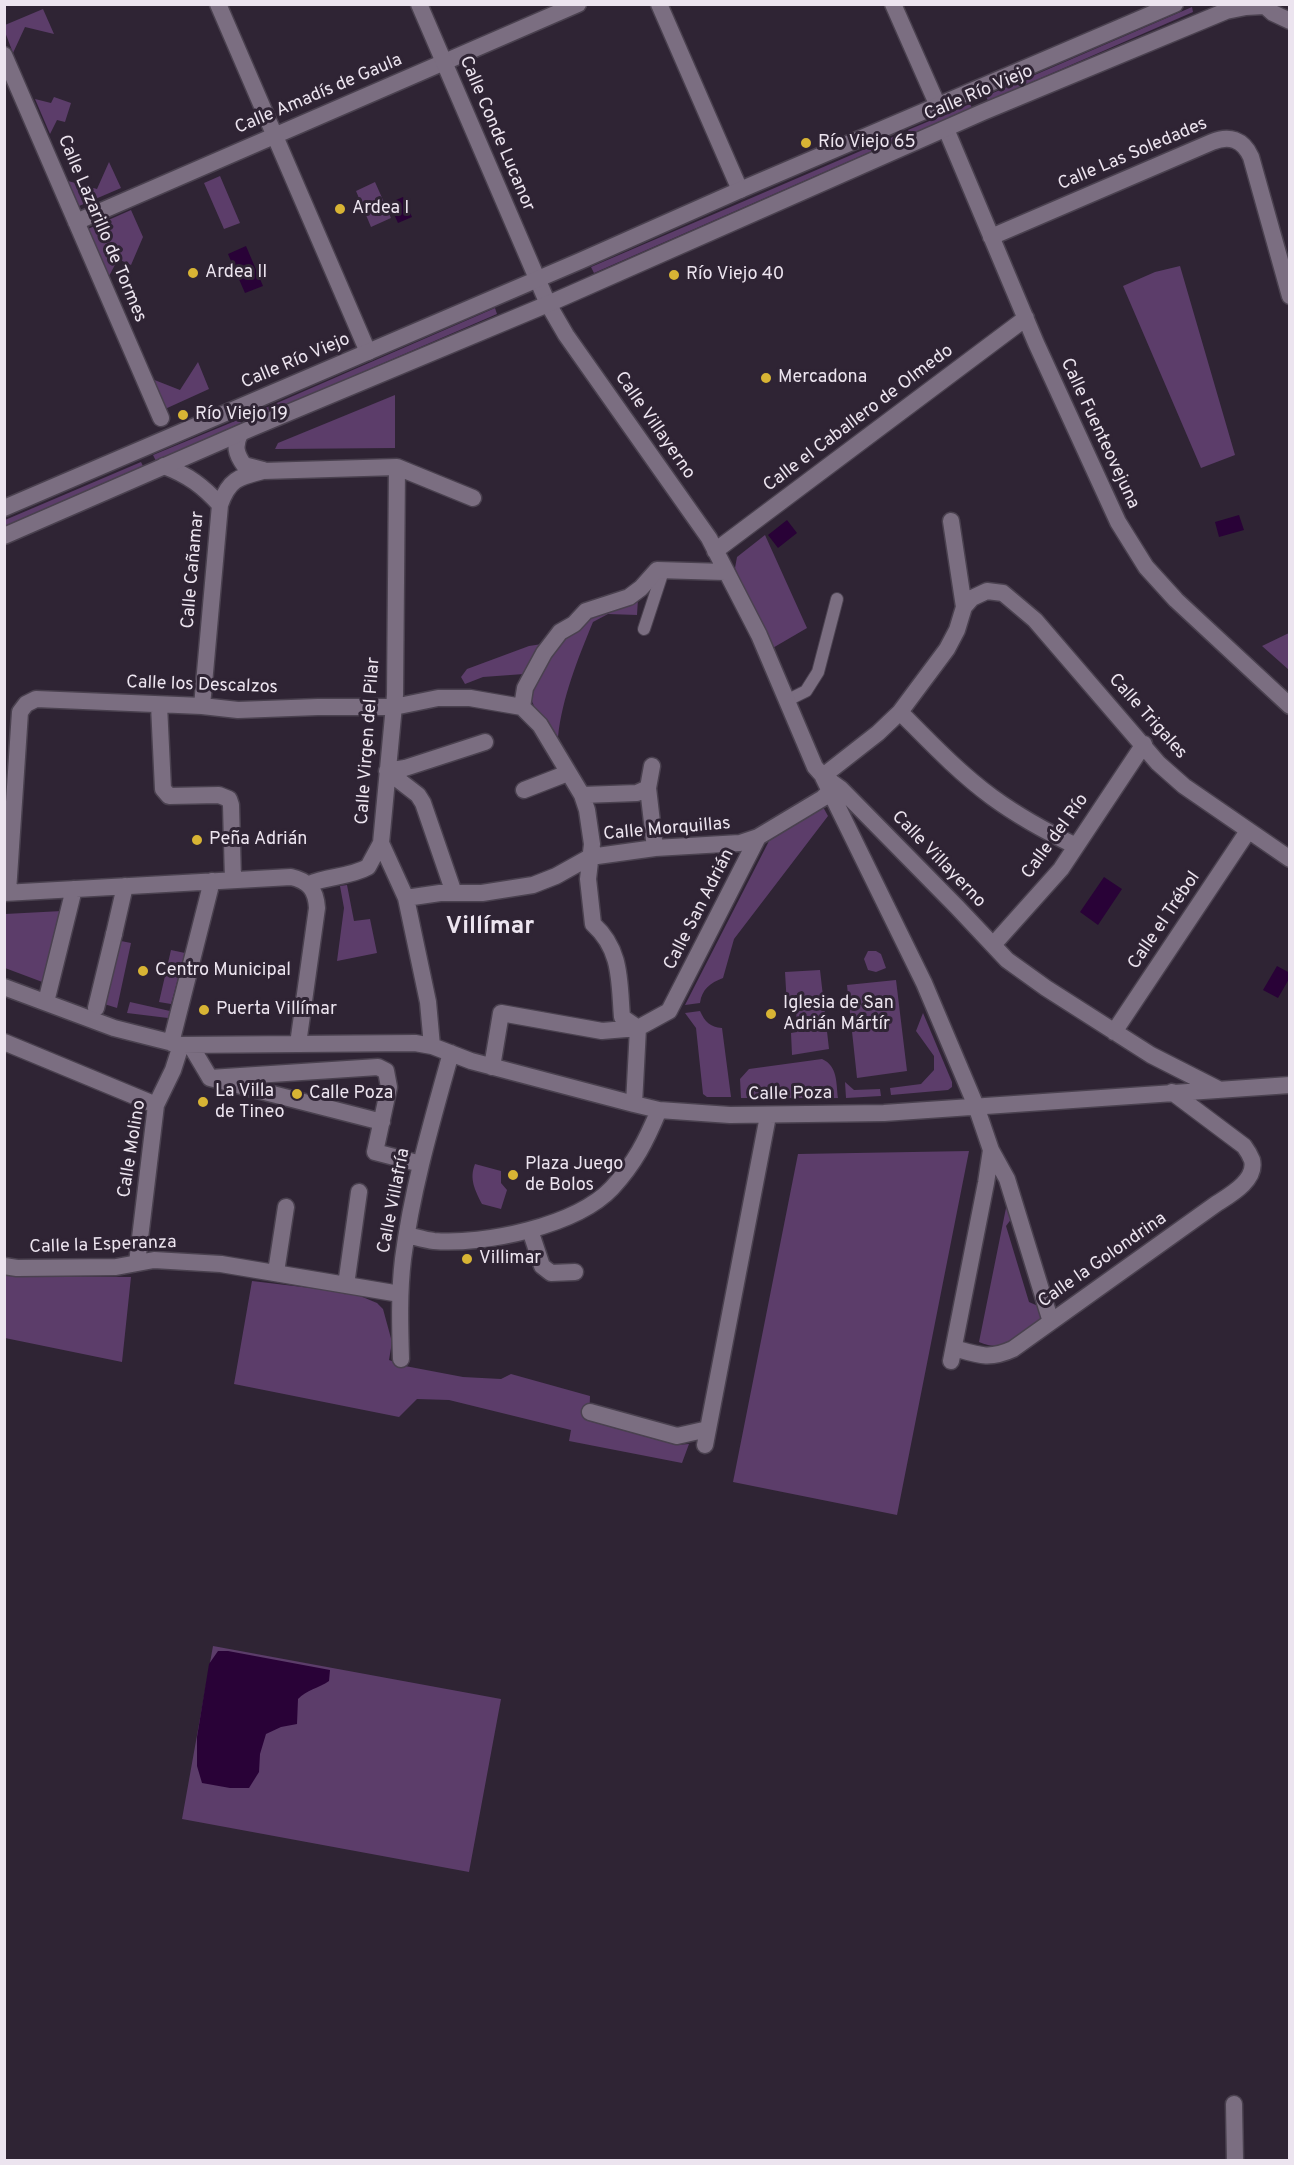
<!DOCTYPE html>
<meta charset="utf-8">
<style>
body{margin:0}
#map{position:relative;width:1294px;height:2165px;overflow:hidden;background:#2f2434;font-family:Overpass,sans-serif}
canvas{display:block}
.frame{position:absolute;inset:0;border:6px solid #ece4ef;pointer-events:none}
</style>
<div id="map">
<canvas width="1294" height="2165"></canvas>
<div class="frame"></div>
</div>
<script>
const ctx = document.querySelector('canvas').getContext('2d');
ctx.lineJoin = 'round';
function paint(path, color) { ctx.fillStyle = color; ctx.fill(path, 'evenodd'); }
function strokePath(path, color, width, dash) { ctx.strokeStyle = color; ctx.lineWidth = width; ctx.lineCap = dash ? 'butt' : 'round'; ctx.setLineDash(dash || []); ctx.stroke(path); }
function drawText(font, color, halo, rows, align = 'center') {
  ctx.font = font + ' Overpass,sans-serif'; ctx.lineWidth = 6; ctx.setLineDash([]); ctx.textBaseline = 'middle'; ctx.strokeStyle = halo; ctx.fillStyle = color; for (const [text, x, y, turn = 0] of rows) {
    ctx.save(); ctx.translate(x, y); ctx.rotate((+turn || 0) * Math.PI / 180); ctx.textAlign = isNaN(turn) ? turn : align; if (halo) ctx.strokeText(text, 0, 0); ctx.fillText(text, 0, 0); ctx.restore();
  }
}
paint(new Path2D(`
 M1192,7l1,5 -205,89 -2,-5z
 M43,9l11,25 -29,-7 -12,26 -8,-21v-7z
 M54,97l17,6 -6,19 -8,-2 -7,14 -15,-35 16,4z
 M970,104l2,4 -61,27 -3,-5z
 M893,137l2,4 -301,132 -3,-6z
 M109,162l12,26 -42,18 -11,-25 29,8z
 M220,176l20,47 -16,6 -20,-46z
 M375,182l16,36 -20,9 -15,-36z
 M131,210l12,27 -12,28 -13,-6 -10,19 -20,-49z
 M1180,266l55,189 -34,13 -78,-182 32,-14z
 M495,308l2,6 -241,104 -2,-5z
 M198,362l11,27 -44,20 -13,-30 28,11z
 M395,395v53l-120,1 3,-6z
 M240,419l1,4 -85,38 -3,-6z
 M141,462l2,4 -138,60v-6z
 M765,535l42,93 -36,21 -36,-81 2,-11z
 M638,599l-1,16 -29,-1 -15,8c-15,36 -31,76 -35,115l-22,-26 -5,-12 4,-18 17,-32 34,-30z
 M1289,633v37l-27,-24z
 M542,644l-18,30 -41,3 -18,7 -4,-7 6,-8 62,-23z
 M823,807l5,9 -94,123 -11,39c-13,5 -21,11 -23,25l-15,2 84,-164z
 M347,885l7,36 16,-2 7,34 -40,8 7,-53 -4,-22z
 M62,911l-17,72 -40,-15v-54z
 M116,940l15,3 -14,65 -16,-5z
 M171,950l14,3 -14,51 -12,-2z
 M868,951h8l5,3 5,14 -10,4 -8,-2 -4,-11z
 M820,970l9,79 -37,6 -1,-22 6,-1 -1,-26h-9l-2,-34z
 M896,980l11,91 -50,7 -10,-93z
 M130,1002l40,9 -2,7 -41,-5z
 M700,1011c5,11 10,16 22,17l9,69h-24l-4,-3 -7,-66 -11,-15z
 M923,1013l29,69v5l-4,3 -57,5 -1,-7 31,-4 13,-14v-14l-18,-25z
 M822,1059c16,7 14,24 16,39h-97l-1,-19 9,-10z
 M845,1082l9,8 26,-1 1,7 -35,2z
 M969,1151l-72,364 -164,-33 65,-328z
 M475,1164l26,7v12l6,7 -6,19 -19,-5c-7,-14 -13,-25 -7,-40z
 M1007,1203l5,15 -6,8 23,76 9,4 4,11 -2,4c-21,16 -34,33 -61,21z
 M5,1276l126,1 -9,85 -117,-24z
 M252,1281l101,12 24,10 6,6 9,33 -3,18 16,6 58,11 38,2 10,-5 79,22 -1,25 87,24 13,-1 -7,19 -113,-22 2,-11 -122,-30 -32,-1 -18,18 -165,-33z
 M213,1646l288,53 -32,173 -287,-53z`), '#5c3d6a');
paint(new Path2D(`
 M403,197l9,20 -14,6 -9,-20z
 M246,246l17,40 -18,7 -17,-39z
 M1239,515l5,15 -25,7 -4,-15z
 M787,520l10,13 -19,15 -10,-13z
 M1104,877l18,12 -24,36 -18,-13z
 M1277,966l13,7 -1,6 -11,19 -15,-8z
 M218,1651h10l102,19 -1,11c-10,7 -23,9 -31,18l-1,25 -16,3 -15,7 -6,20 -1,18 -10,16h-19l-28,-5 -5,-17v-29l12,-73z`), '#290237');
const service = new Path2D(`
 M644,629l19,-58
 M786,701l20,-10 12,-19 19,-73`);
const pedestrian = new Path2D(`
 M218,4l150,348
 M659,4l81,186
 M4,55l157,363
 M76,222l502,-218
 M96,1008l18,-74`);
const minor = new Path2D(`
 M419,4l129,300 18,31 143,203 50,97 56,132 8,9 18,13 116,118 50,53 39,28 105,67 67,34
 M893,4l45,102
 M946,129l90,214 82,179 28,45 30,33 114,106
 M991,237l221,-95c17,-7 31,-3 39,15l39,139
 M240,434c-6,12 -4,20 4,31l19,5
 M164,466c24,9 39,20 56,39
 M397,467l-2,228 -14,148 25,55 22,104 4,44
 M951,521l13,86
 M715,551l311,-233
 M159,705l4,84 6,7 50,-1 10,4 2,6 2,75
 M202,706l18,-201c9,-26 19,-28 43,-34l134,-4 76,31
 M522,707l3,-19 19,-35 16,-21 14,-8 12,-13 43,-14 12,-9 16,-18 68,2
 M900,712c29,29 58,60 92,85 26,19 55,35 84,49
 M652,766l-4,22 7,60
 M387,771l31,24 5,8 31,90
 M387,771l18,-3 80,-26
 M823,776l55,-43 22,-21 47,-63 10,-19 7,-23 8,-9 15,-7 16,2 32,27 123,143 26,23 106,73
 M823,777l101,206 52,123 15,44 16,29 44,143
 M524,790l44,-17
 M582,795l55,-2 11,-5
 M309,884c19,-8 41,-7 59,-17l13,-24
 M8,892l12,-180 6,-8 10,-5 166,7 36,4 80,-3h76l44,-9h32l52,9 18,18 42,70 5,15 5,34 -4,35 5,45c29,26 26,58 29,93l16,11 -4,76
 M4,893l287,-16c18,4 25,13 26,31l-19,136
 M406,898l34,-5h42l51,-8 23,-9 34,-19 65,-9 85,-5 18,-6
 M114,934l11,-48
 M993,945l68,-76 83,-125
 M4,987l110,41 67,17 234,-2 17,3 39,15 163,43 25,6 71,5 154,-2 406,-28
 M46,1002l28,-113
 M1114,1032l134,-201
 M4,1042l152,63
 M171,1043l41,-162
 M191,1046l19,32 172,44
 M492,1067l9,-54 101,18 36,-3 31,-17 89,-174 65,-39 6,-6
 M210,1078l168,-11 8,4 3,16 -14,65 46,12
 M530,1230l12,36 9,7 24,-1
 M407,1235c9,2 18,5 27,6 50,4 142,-15 178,-53 23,-25 34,-47 47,-78
 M137,1263l19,-158 17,-35 8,-25
 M4,1266l13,2 99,-1 38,-7 67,4 179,30
 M276,1272l10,-65
 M346,1285l13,-93
 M954,1348c24,7 35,12 59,1l203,-145c14,-9 41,-24 36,-44 -2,-5 -5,-10 -8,-14l-72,-54
 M401,1359c-1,-33 -2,-67 2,-100 9,-70 29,-138 48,-206
 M951,1361l35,-178 5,-33
 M590,1412l87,24 31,-7
 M705,1445l63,-329
 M1234,2104l1,56`);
const secondary = new Path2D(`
 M1263,4l10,9 17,8
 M4,508l576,-247 160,-71 435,-186
 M4,536l248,-108 296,-124 435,-192 243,-101 20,-4 18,-1`);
strokePath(service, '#4a414f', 14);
strokePath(pedestrian, '#4a414f', 19);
strokePath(minor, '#4a414f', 19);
strokePath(secondary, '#4a414f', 19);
strokePath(service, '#7b6e81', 12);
strokePath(pedestrian, '#7b6e81', 16);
strokePath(minor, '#7b6e81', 16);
strokePath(secondary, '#7b6e81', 16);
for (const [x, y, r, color] of [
 [806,143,6,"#d8b434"],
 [340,209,6,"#d8b434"],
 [193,273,6,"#d8b434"],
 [674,275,6,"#d8b434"],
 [766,378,6,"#d8b434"],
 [183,415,6,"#d8b434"],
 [197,840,6,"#d8b434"],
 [143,971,6,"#d8b434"],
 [204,1010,6,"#d8b434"],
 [771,1014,6,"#d8b434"],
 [297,1094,6,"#d8b434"],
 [203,1102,6,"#d8b434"],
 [513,1175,6,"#d8b434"],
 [467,1259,6,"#d8b434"]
]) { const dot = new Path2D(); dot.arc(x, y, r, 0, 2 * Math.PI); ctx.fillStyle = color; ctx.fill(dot); strokePath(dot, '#2f2434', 2); }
drawText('18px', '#ece4ef', '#2f2434', [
 ["Calle Río Viejo",979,94,-23],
 ["Calle Amadís de Gaula",319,95,-23],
 ["Calle Conde Lucanor",496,134,67],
 ["Calle Las Soledades",1133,155,-23],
 ["Calle Lazarillo de Tormes",101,229,67],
 ["Calle Río Viejo",296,362,-23],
 ["Calle el Caballero de Olmedo",859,419,-37],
 ["Calle Villayerno",654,426,55],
 ["Calle Fuenteovejuna",1099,434,65],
 ["Calle Cañamar",194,570,-85],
 ["Calle los Descalzos",202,686,2],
 ["Calle Trigales",1147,717,48],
 ["Calle Virgen del Pilar",369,741,-86],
 ["Calle Morquillas",667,830,-5],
 ["Calle del Río",1056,837,-54],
 ["Calle Villayerno",938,860,46],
 ["Calle San Adrián",700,910,-63],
 ["Calle el Trébol",1165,921,-56],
 ["Calle Poza",790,1095,-1],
 ["Calle Molino",133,1149,-81],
 ["Calle Villafría",395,1201,-79],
 ["Calle la Esperanza",103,1246,-2],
 ["Calle la Golondrina",1103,1261,-35]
]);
drawText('18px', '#ece4ef', '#2f2434', [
 ["Río Viejo 65",818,143],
 ["Ardea I",352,209],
 ["Ardea II",205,273],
 ["Río Viejo 40",686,275],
 ["Mercadona",778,378],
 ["Río Viejo 19",195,415],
 ["Peña Adrián",209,840],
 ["Centro Municipal",155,971],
 ["Iglesia de San",783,1004],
 ["Adrián Mártír",783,1025],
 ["Puerta Villímar",216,1010],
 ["La Villa",215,1092],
 ["de Tineo",215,1113],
 ["Calle Poza",309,1094],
 ["Plaza Juego",525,1165],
 ["de Bolos",525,1186],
 ["Villimar",479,1259]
], 'left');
drawText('bold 24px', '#ece4ef', '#2f2434', [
 ["Villímar",490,928]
]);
</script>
